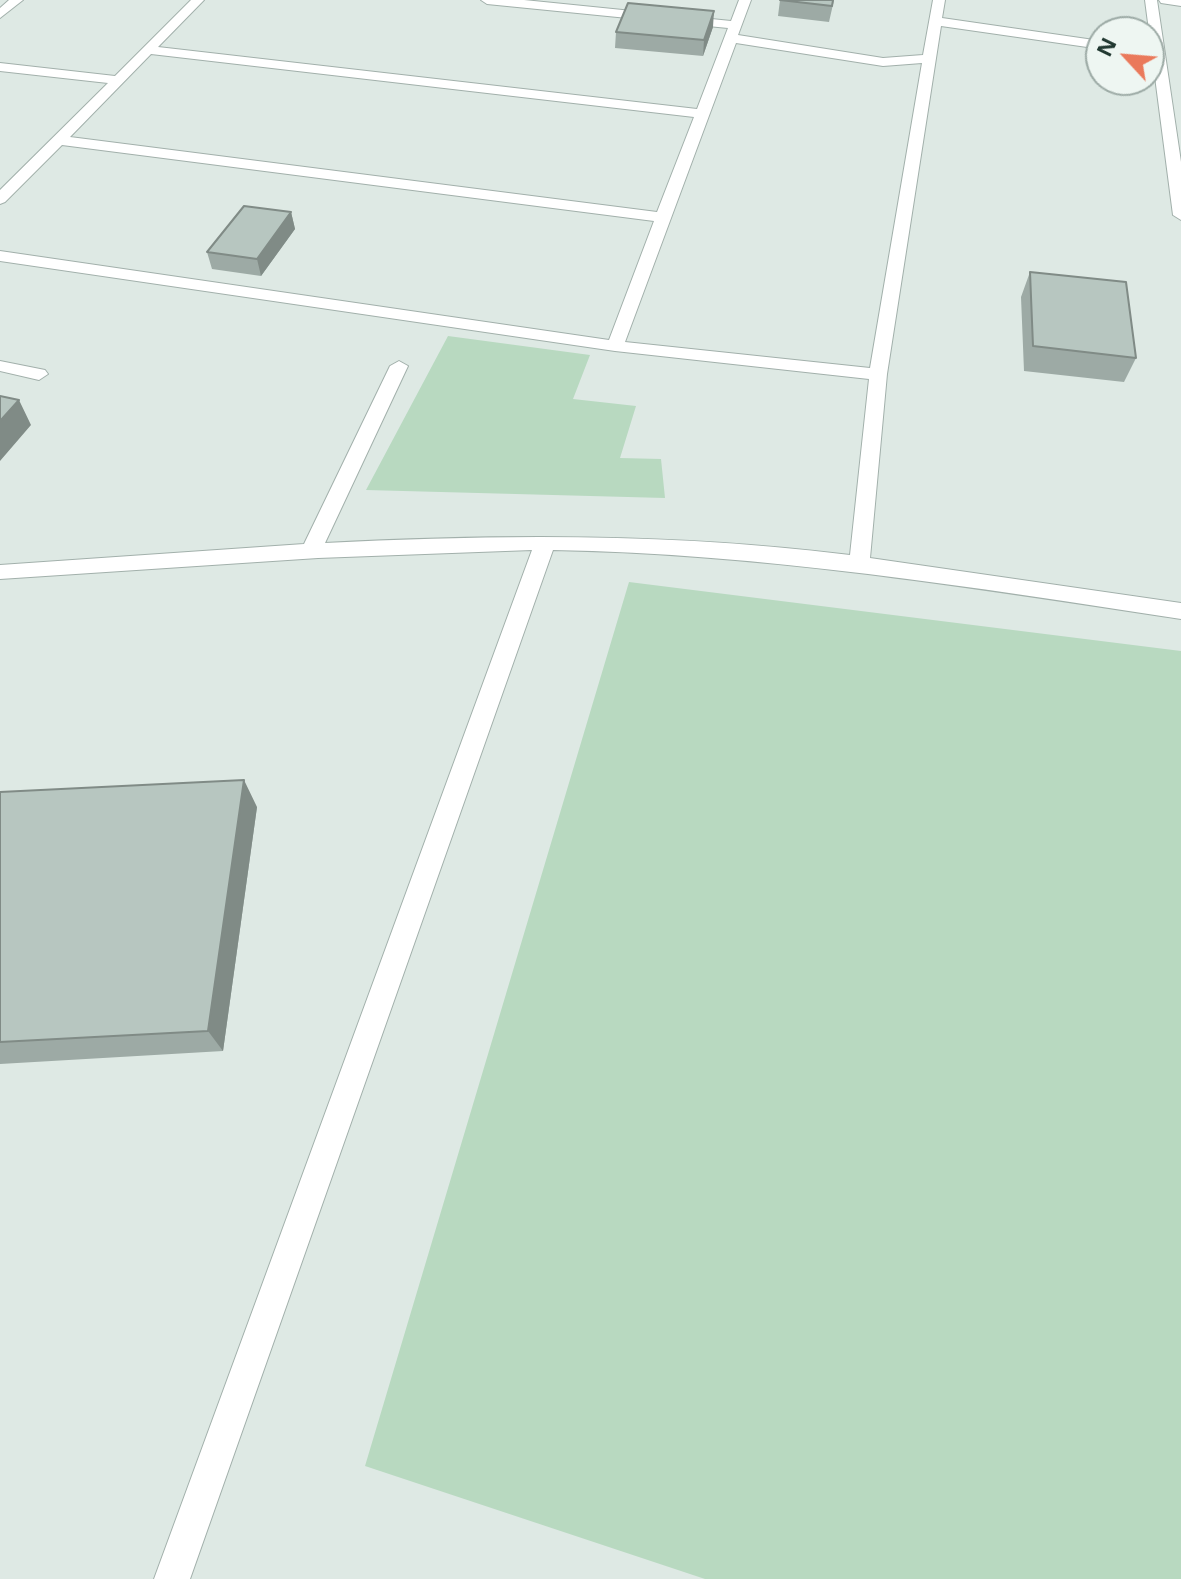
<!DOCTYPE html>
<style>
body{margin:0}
#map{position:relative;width:1181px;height:1579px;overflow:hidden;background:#dee9e4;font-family:"Open Sans",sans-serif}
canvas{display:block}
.north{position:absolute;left:1085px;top:16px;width:80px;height:80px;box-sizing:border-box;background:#eef6f2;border:2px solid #9caaa5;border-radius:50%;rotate:296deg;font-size:22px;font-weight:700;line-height:32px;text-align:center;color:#213831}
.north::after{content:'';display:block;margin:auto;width:28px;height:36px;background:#ea795b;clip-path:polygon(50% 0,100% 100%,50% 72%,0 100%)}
</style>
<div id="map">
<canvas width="1181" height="1579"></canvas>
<div class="north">N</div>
</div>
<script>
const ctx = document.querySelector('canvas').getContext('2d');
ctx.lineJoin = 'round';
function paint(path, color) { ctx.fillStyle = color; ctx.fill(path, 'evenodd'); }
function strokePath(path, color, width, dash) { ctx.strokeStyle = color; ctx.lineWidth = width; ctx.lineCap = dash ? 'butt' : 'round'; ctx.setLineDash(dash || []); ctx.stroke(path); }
paint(new Path2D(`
 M448,336l142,19 -17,44 63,7 -16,52 41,1 4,39 -299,-8z
 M629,582l552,69v928h-476l-340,-113z`), '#b8d9c0');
const minor = new Path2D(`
 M9,0h14l-23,18v-10z
 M191,0h13l-46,47 539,62 31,-81 -241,-24 -6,-4h43l207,21 8,-21h12l-13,35 145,23 40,-3 10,-55h12l-3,18 159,23v8l-160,-23 -54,348 -17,184 311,45v16c-209,-32 -416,-65 -628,-69l-363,1029h-36l378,-1029 -214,8 -318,21v-14l304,-21 86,-178 9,-5 9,5 -83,177c176,-9 350,-10 525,12l19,-176 -254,-28 -615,-90v-10l609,89 45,-119 -592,-76 -57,57 -5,2v-14l108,-107 -108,-12v-8l115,13zM736,43l147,23 39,-3 -52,305 -245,-26zM151,54l543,63 -37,95 -587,-75z
 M1145,0h12l24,162v58l-8,-5z
 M1159,0h22v6l-20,-3z
 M0,361l45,9 3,4 -9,6 -39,-9z`);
strokePath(minor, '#a2b0ab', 2);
paint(minor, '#fff');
paint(new Path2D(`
 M780,0h54l-5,22 -51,-6z
 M713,27l-10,29 -88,-8 1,-16z
 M291,212l4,17 -34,47 -49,-7 -5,-17z
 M1030,272l106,86 -12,24 -100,-11 -3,-74z
 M0,792l257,15 -34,244 -223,13z`), '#9daaa5');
paint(new Path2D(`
 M714,11l-1,16 -10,29 1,-16z
 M291,212l4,17 -34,47 -4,-17z
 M19,400l12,25 -31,36v-40z
 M244,780l13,27 -34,244 -15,-20z`), '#808b86');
const building = new Path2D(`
 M780,0h53l-1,6z
 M628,3l86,8 -10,29 -88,-8z
 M244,206l47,6 -34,47 -50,-7z
 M1030,272l96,10 10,76 -103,-12z
 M0,396l19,4 -19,21z
 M244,780l-36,251 -208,11v-250z`);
paint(building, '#b7c6c0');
strokePath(building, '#808b86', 2);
</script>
